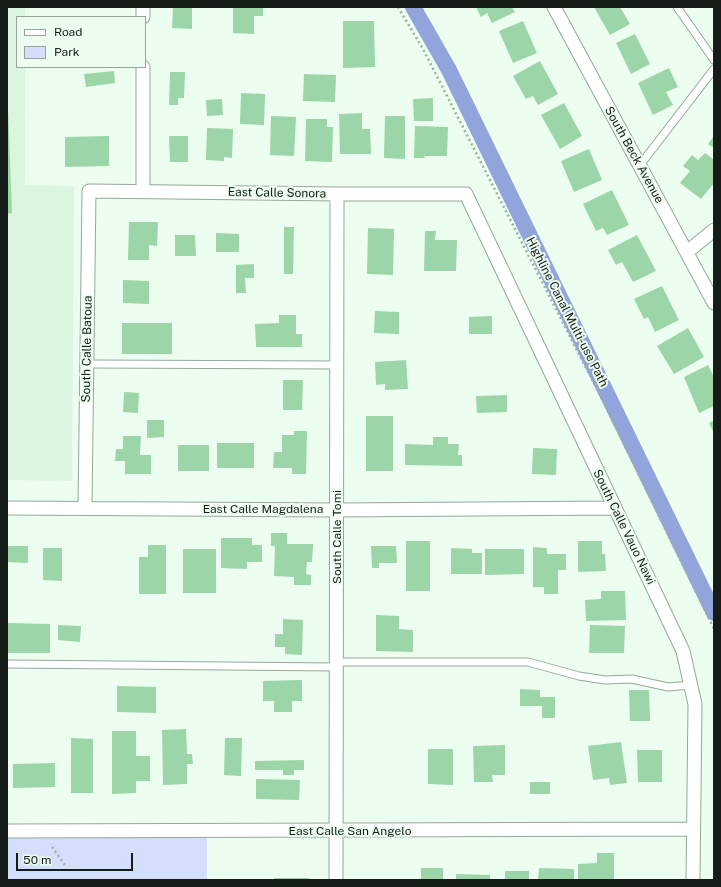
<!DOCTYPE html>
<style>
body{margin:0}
#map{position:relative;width:721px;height:887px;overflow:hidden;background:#ecfeef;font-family:"Public Sans",sans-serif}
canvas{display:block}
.frame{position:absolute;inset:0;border:8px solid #161c17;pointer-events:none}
.legend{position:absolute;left:16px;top:16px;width:130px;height:52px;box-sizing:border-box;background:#ecfeef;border:1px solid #96a499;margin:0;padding:5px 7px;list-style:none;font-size:12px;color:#161c17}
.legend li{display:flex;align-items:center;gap:8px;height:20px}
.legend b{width:20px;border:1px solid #96a499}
.scale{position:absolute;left:16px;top:853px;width:117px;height:18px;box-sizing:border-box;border:2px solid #161c17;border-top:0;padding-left:5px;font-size:12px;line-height:14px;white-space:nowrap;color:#161c17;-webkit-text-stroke:3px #ecfeef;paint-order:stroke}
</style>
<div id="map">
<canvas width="721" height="887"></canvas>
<div class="frame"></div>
<ul class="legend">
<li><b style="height:5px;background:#fff"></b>Road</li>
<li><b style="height:11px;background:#d4dffe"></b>Park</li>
</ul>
<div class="scale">50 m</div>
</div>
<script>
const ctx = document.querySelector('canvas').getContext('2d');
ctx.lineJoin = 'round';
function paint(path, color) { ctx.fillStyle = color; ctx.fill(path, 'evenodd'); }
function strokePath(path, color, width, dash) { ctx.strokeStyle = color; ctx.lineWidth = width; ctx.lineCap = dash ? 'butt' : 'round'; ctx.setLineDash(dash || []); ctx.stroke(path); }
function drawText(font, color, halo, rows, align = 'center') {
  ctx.font = font + ' "Public Sans",sans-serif'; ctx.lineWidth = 4; ctx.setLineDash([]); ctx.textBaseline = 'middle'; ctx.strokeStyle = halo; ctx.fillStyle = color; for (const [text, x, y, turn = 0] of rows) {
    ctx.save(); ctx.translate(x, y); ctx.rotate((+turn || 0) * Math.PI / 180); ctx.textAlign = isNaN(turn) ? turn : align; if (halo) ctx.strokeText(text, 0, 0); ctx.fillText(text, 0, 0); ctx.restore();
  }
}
paint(new Path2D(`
 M7,7h18v10h-8v50h8v118l49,1 -2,295 -65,-1z`), '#dcf5e1');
paint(new Path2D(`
 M7,831h200v49h-200z`), '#d4dffe');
strokePath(new Path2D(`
 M413,7l36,63 265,543`), '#92a4dc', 16);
paint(new Path2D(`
 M173,7h19v22l-20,-1z
 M233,7h30v9h-9v18l-21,-1z
 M476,7h36l3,5 -23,11 -5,-10 -6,4z
 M594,7h26l10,17 -20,11z
 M343,21h31l1,46 -32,1z
 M523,21l14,32 -24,10 -14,-32z
 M635,34l15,30 -19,10 -15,-31z
 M540,61l18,33 -20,11 -5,-9 -7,3 -13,-23z
 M669,68l9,19 -12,5 7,13 -20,10 -15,-32z
 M114,71l1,12 -29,4 -2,-13z
 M170,72h15l-1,26h-6v7h-9z
 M304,74l32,1 -1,27 -32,-1z
 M241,93l24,1 -1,31 -24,-1z
 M433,98v23h-19l-1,-22z
 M222,99l1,16 -16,1 -1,-16z
 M564,103l18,33 -22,13 -19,-34z
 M7,107h1l4,106 -5,1z
 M362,113v16h8l1,25h-31l-1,-40z
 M271,116l25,1 -2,39 -24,-1z
 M385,116h20v43l-21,-1z
 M306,119h21v8h6l-1,35 -27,-1z
 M415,126l33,1 -1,29h-23l1,2h-11z
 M207,128l26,1 -1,29 -8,-1v4l-18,-1z
 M109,136v30l-44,1v-30z
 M169,136h19v26h-18z
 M714,136v12l-6,-4z
 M589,149l13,31 -28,12 -13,-31z
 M705,153l9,7v23l-13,16 -21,-16 10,-12 -7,-5 9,-11 6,5z
 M612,190l17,35 -22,10 -4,-7 -7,3 -13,-27z
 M129,222h29l-1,24 -8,-1v15h-21z
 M284,227h10l-1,47h-9z
 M368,228l26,1 -1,46 -26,-1z
 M425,231h11l-1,9h22l-1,31h-32z
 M216,233l23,1v18h-23z
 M175,235h20l1,21h-21z
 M637,235l19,36 -23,11 -11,-20 -6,3 -8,-15z
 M254,264v14h-9l1,15h-10v-28z
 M123,280l26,1v23l-26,-1z
 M662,286l17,34 -24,12 -7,-15 -4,2 -10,-20z
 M375,311l24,1v22l-25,-1z
 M279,315h17v19h6v13h-46l-1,-23 24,-1z
 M492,316v18h-23v-17z
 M122,323h50v31h-50z
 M688,328l16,29 -30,17 -17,-28z
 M406,360l2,29 -23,1v-6l-9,1 -1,-23z
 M708,365l6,12v29l-15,7 -15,-36z
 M283,380h20l-1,30h-19z
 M124,392l15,1 -1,20 -15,-1z
 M507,395v17l-30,1 -1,-17z
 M366,416h27v55h-27z
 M147,420h17v17l-17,1z
 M714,420v13l-5,-10z
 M294,431h13l-1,43h-14v-6h-19l1,-16h8v-17h12z
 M123,436h18l-1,19h11v19h-26v-13h-10l1,-12h7z
 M433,437h15v7h11l-1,11h4v11l-57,-1v-21l28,1z
 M217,443h37v25h-37z
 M178,445h31v26h-31z
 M533,448l24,1 -1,26 -24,-1z
 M271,533h16v11h26l-1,18h-5l-1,12 5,1v10h-17v-8l-20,-1 1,-30h-4z
 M221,538h31v7h10v17h-15v7l-26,-1z
 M406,541h24v50h-24z
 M578,541h24v13h3l1,17 -28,1z
 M148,545h18v49h-27v-37h9z
 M7,546h21v17l-21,-1z
 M371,546h25l1,17h-18v5h-7z
 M533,547l14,1v6h19v16h-8v24h-14v-7h-11z
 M43,548h19v33l-19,-1z
 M451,548l21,1v4h10v21h-31z
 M183,549h33v44h-33z
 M485,549h39v25l-39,1z
 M601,591h24l1,29 -40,1 -1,-21 16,-1z
 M376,615l23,1v13l14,1v22l-37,-1z
 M283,619l20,1 -1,35 -17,-1v-7h-10v-13h8z
 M7,623l43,1v29h-43z
 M58,625l23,1 -1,16 -22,-2z
 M590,625l35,1 -1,27h-35z
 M302,680v21h-10v11h-18v-11h-11v-20z
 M117,686l39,1v26l-39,-1z
 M520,689l20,1v7h15v21h-13v-12h-22z
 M629,690h20l1,31h-20z
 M186,729l1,25h5l1,10h-6v20l-24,1 -1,-55z
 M112,731h24v25h14v25h-14v12l-24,1z
 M71,738l22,1v54h-22z
 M225,738h17l-1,38 -17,-1z
 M621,742l6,41 -17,2 -1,-7 -16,2 -5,-34z
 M505,745v30h-13l1,7h-19l-1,-36z
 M428,749h25v36l-25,-1z
 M637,750h25v32h-24z
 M304,760v10h-10v5h-11v-5h-28v-9z
 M55,763v24l-42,1v-24z
 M256,779l44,1 -1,20 -43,-1z
 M530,782h20v12h-20z
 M597,853h17v27h-36v-16l19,-1z
 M421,868h22v12h-22z
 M539,868l35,1v11h-36z
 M505,871h24v9h-24z
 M456,874l34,1v5h-34z
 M274,878h35v2h-35z`), '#9cd5a8');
const service = new Path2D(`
 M677,7l37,53
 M640,165l74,-96
 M87,364l250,1
 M336,662h192l51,14 26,4 27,-1 36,8 23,-2
 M7,664l329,3`);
const minor = new Path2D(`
 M143,7v10
 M554,7l160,296
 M143,67v124
 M687,252l27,-22
 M7,508l330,2 277,-2
 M85,508l4,-317 248,3h129l217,457 12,53 -2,176
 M7,831l686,-2
 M336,880l1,-686`);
strokePath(service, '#96a799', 9);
strokePath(minor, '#96a799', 15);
strokePath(new Path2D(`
 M398,7l25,42 182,356 109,224
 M52,847l13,18`), '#9fada1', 2.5, [2, 3]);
strokePath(service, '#fff', 7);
strokePath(minor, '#fff', 13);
drawText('12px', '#161c17', '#ecfeef', [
 ["South Beck Avenue",634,155,61],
 ["East Calle Sonora",277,193,1],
 ["Highline Canal Multi-use Path",567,312,63],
 ["South Calle Batoua",87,349,-89],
 ["East Calle Magdalena",263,509],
 ["South Calle Vauo Nawi",624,527,64],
 ["South Calle Tomi",337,537,-90],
 ["East Calle San Angelo",350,831]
]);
</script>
